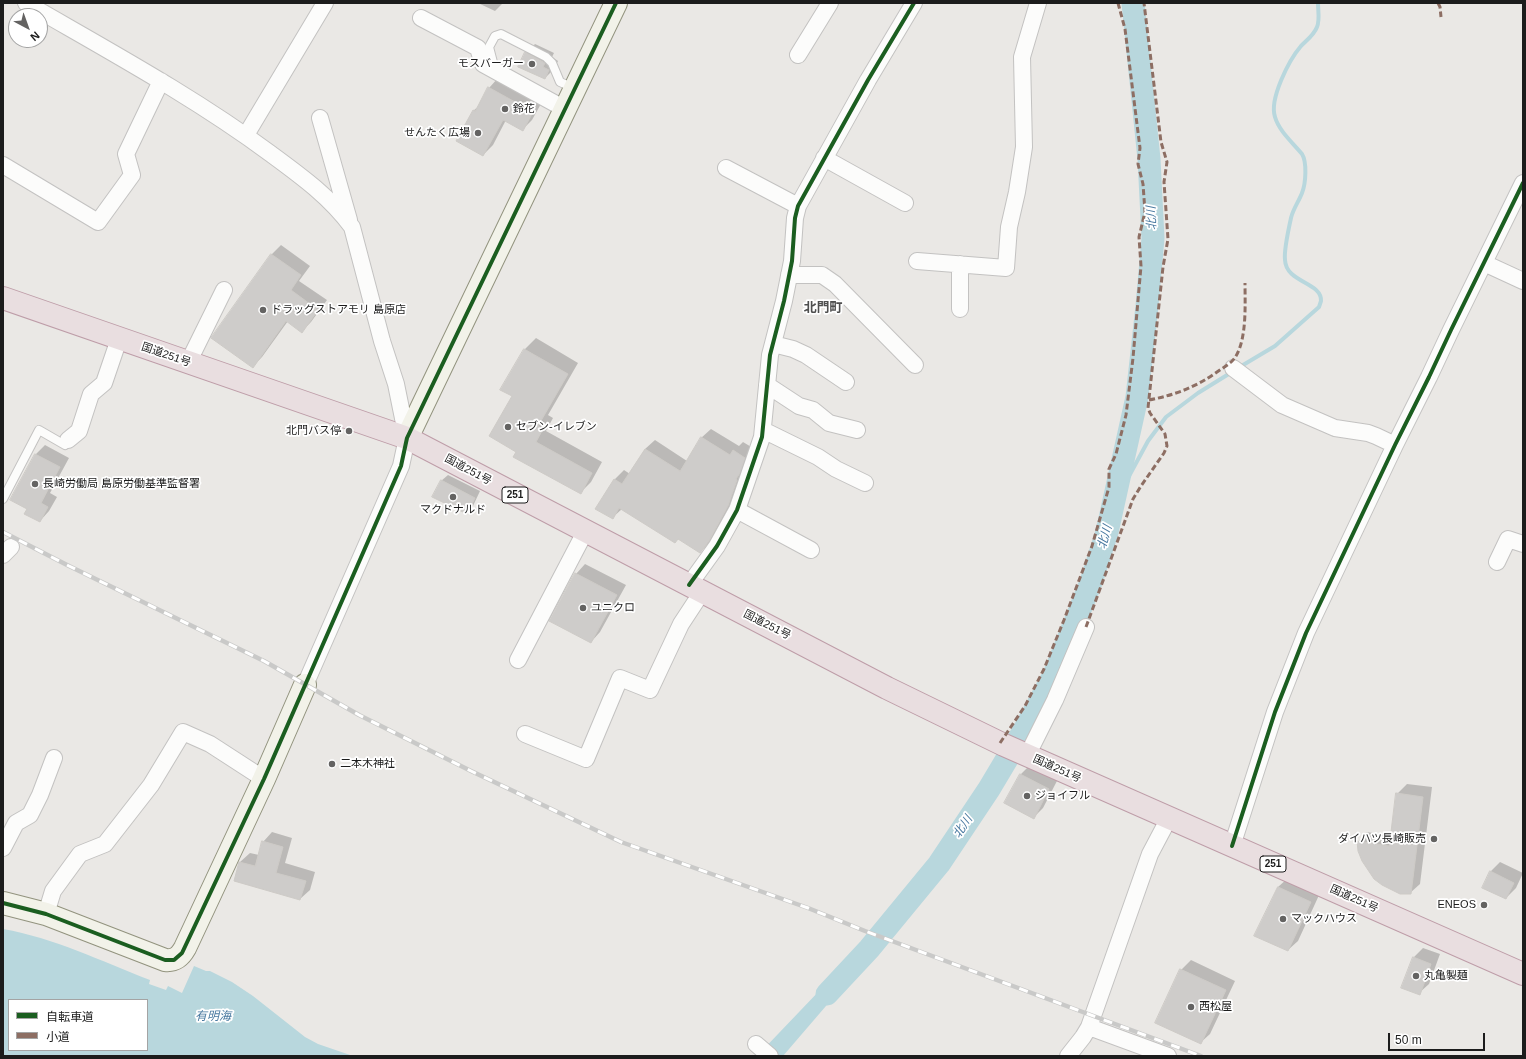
<!DOCTYPE html>
<meta charset="utf-8">
<style>
body{margin:0}
#map{position:relative;width:1526px;height:1059px;overflow:hidden;background:#eae8e5;font-family:Helvetica,"Noto Sans JP",sans-serif}
canvas{display:block}
.frame{position:absolute;inset:0;border:4px solid #1c1c1c;pointer-events:none}
.legend{position:absolute;left:8px;top:999px;width:140px;height:52px;box-sizing:border-box;background:#fff;border:1px solid #a4a4a4;margin:0;padding:5px 7px;list-style:none;font-size:12px;color:#1c1c1c}
.legend li{display:flex;align-items:center;gap:8px;height:20px}
.legend b{width:20px;border:1px solid #a4a4a4}
.north{position:absolute;left:8px;top:8px;width:40px;height:40px;box-sizing:border-box;background:#fff;border:1px solid #a4a4a4;border-radius:50%;rotate:139deg;font-size:11px;font-weight:700;line-height:16px;text-align:center;color:#1c1c1c}
.north::after{content:'';display:block;margin:auto;width:14px;height:18px;background:#646362;clip-path:polygon(50% 0,100% 100%,50% 72%,0 100%)}
.scale{position:absolute;left:1388px;top:1033px;width:97px;height:18px;box-sizing:border-box;border:2px solid #1c1c1c;border-top:0;padding-left:5px;font-size:12px;line-height:14px;white-space:nowrap;color:#1c1c1c;-webkit-text-stroke:3px #fff;paint-order:stroke}
</style>
<div id="map">
<canvas width="1526" height="1059"></canvas>
<div class="frame"></div>
<ul class="legend">
<li><b style="height:5px;background:#1b5e20"></b>自転車道</li>
<li><b style="height:5px;background:#8d6e63"></b>小道</li>
</ul>
<div class="north">N</div>
<div class="scale">50 m</div>
</div>
<script>
const ctx = document.querySelector('canvas').getContext('2d');
ctx.lineJoin = 'round';
function paint(path, color) { ctx.fillStyle = color; ctx.fill(path, 'evenodd'); }
function strokePath(path, color, width, dash) { ctx.strokeStyle = color; ctx.lineWidth = width; ctx.lineCap = dash ? 'butt' : 'round'; ctx.setLineDash(dash || []); ctx.stroke(path); }
function drawText(font, color, halo, rows, align = 'center') {
  ctx.font = font + ' Helvetica,"Noto Sans JP",sans-serif'; ctx.lineWidth = 3.5; ctx.setLineDash([]); ctx.textBaseline = 'middle'; ctx.strokeStyle = halo; ctx.fillStyle = color; for (const [text, x, y, turn = 0] of rows) {
    ctx.save(); ctx.translate(x, y); ctx.rotate((+turn || 0) * Math.PI / 180); ctx.textAlign = isNaN(turn) ? turn : align; if (halo) ctx.strokeText(text, 0, 0); ctx.fillText(text, 0, 0); ctx.restore();
  }
}
paint(new Path2D(`
 M3,929c51,9 98,32 147,51l-1,4 17,6 2,-4 14,7 12,-27 12,5h4l22,11 21,14 52,41 13,7 35,12h-350zM9,1000h138v50h-138z
 M821,989l11,10 -49,57h-26z`), '#b8d7dd');
paint(new Path2D(`
 M478,3h25l-8,8z
 M535,44l17,8 2,1 -2,4 6,4 -4,8 -9,9 -19,-25z
 M498,78l44,24 -10,18 -9,9 -17,-9 -13,25 -10,10 -10,-44 7,-6 9,-17z
 M281,245l29,21 -11,15 28,19 -16,22 -9,9 -14,-10 -26,36 -9,9 -41,-28 60,-84z
 M536,338l42,25 -30,52 5,3 -7,13 56,31 -11,20 -11,11 -63,-42 -4,-55 -11,-7 23,-40z
 M711,429l28,17 4,-4 10,6 -16,48 -19,34 -9,13 -9,9 -22,-14 -56,-29 -10,9 2,-38 10,-10 6,4 15,-25 10,-9 32,21 14,-23z
 M45,445l24,13 -19,35 7,4 -8,14 -9,10 -12,-12 -17,-10 25,-45z
 M448,475l32,16 -7,15 -6,7 -26,-32z
 M585,564l41,21 -26,47 -9,10 -15,-68z
 M1030,765l28,14 -15,29 -10,10 -28,-15 16,-29z
 M1407,784l25,3 -12,97 -10,9 -52,-51 9,-10 24,4 6,-42z
 M272,832l20,6 -7,25 30,9 -5,18 -10,9 -65,-18 5,-19 10,-9 9,2 4,-13z
 M1500,862l23,11 -7,15 -10,10 -16,-26z
 M1288,878l32,15 -22,48 -10,9 -32,-15 22,-48z
 M1423,948l17,6 -11,30 -10,9 -5,-36z
 M1191,960l44,21 -25,53 -10,9 -19,-73z`), '#0003');
strokePath(new Path2D(`
 M1238,368l37,-22 44,-39 2,-6c1,-19 -35,-18 -36,-41 -1,-8 4,-33 6,-42 2,-9 8,-17 11,-25 4,-10 5,-31 0,-39 -9,-11 -23,-23 -27,-37 -6,-18 14,-57 26,-71 6,-6 13,-11 16,-19 3,-7 1,-16 1,-24
 M1118,486l10,-8 20,-37 18,-24 32,-24 34,-21`), '#b8d7dd', 4);
strokePath(new Path2D(`
 M827,994l42,-45 70,-85 50,-75 37,-62 28,-52 37,-93 16,-50 30,-135 10,-91 6,-68 -4,-79 -16,-156`), '#b8d7dd', 23);
const building = new Path2D(`
 M525,52l20,11 -2,4 6,3 -4,9 -27,-12z
 M488,87l45,25 -10,19 -20,-11 -20,36 -27,-15 17,-31 2,1z
 M271,254l30,21 -10,15 27,20 -16,23 -16,-12 -33,47 -42,-30z
 M524,349l44,25 -30,52 5,3 -7,13 56,31 -11,21 -68,-37 3,-5 -27,-16 23,-40 -12,-6z
 M701,437l29,18 3,-5 12,8 -5,15 -4,6 1,1 -9,26 -19,35 -9,12 -22,-14 -3,4 -56,-35 -6,11 -18,-10 19,-30 8,5 23,-35 35,22z
 M35,454l25,13 -19,36 7,4 -8,15 -16,-8 3,-5 -17,-9z
 M441,480l34,18 -8,16 -35,-17z
 M575,573l42,22 -26,48 -42,-22z
 M1020,774l29,15 -15,30 -30,-16z
 M1396,793l27,4 -12,97h-11l-18,-9 -8,-6 -12,-18 -4,-10 -1,-10 32,5z
 M262,841l21,6 -7,26 30,8 -6,19 -66,-19 5,-19 16,4z
 M1490,871l24,12 -8,16 -24,-11z
 M1278,887l33,15 -23,49 -34,-15z
 M1413,957l18,7 -11,31 -19,-7z
 M1180,969l46,21 -25,54 -46,-21z`);
paint(building, '#ceccca');
strokePath(building, '#cdcac6', 1);
const lane = new Path2D(`
 M495,70l-6,-23 6,-11 6,-2 45,23 6,6 8,19 14,6
 M3,499l36,-69 26,15 3,-4`);
const street = new Path2D(`
 M26,3c83,48 168,94 245,151 30,22 59,43 81,73l30,114 14,43 11,54 -6,28 -96,219
 M421,18l57,30 5,16 82,45
 M798,55l32,-52
 M320,118l29,102
 M246,135l79,-132
 M824,158l81,45
 M3,165l95,57 34,-47 -6,-21 35,-73
 M726,168l72,38
 M917,261l89,7 3,-41 8,-35 7,-45 -2,-90 16,-54
 M1484,263l39,18
 M789,275h33l13,9 80,81
 M960,309v-45
 M773,344l20,5 13,6 40,27
 M188,363l36,-73
 M1233,368l49,37 53,23 33,5 8,3 19,9
 M767,385l32,21 14,4 16,13 28,7
 M763,430l55,27 18,12 29,14
 M68,440l11,-9 12,-37 13,-11 15,-44
 M737,510l9,5 65,35z
 M3,555l8,-8
 M1497,562l11,-23 15,5
 M689,585l28,-39 20,-36 25,-73 8,-82 14,-54 8,-40 3,-43 3,-12 70,-126 46,-77
 M518,660l67,-128
 M525,734l61,25 34,-81 30,12 31,-66 21,-32
 M1027,756l28,-56 31,-73
 M1232,846l43,-134 31,-79 89,-188 34,-68 22,-47 72,-147
 M3,848l13,-25 14,-8 10,-20 14,-37
 M46,914l7,-23 27,-37 25,-10 46,-59 32,-53 27,12 54,35
 M1089,1027l79,29
 M756,1044l14,12
 M1068,1056l15,-19 6,-10 61,-173 19,-36`);
const secondary = new Path2D(`
 M407,438l209,-435
 M3,903l43,11 119,46c10,1 15,-3 20,-12l79,-169 41,-94`);
const highway = new Path2D(`
 M3,298l404,140 480,250 117,57 519,229`);
strokePath(lane, '#c3c2c1', 10);
strokePath(street, '#c3c2c1', 18);
strokePath(secondary, '#92937e', 24);
strokePath(highway, '#be9da8', 24);
strokePath(lane, '#fcfcfb', 8);
strokePath(street, '#fcfcfb', 16);
strokePath(secondary, '#f2f2e9', 22);
strokePath(highway, '#e9dee0', 22);
const rail = new Path2D(`
 M3,532l66,34 195,95 95,54 112,56 150,71 187,66 57,23 336,125`);
strokePath(rail, '#c9c9c8', 4.5);
strokePath(rail, '#fff', 3, [9]);
strokePath(new Path2D(`
 M1438,3l2,4 1,10
 M1149,400c26,-5 47,-13 68,-28 7,-5 15,-9 19,-16 11,-19 9,-52 9,-73
 M1086,627l47,-128 8,-13 23,-33 3,-7 -2,-12 -15,-21 -2,-5 15,-141 5,-28 -4,-57 3,-20 -6,-20 -17,-139
 M1000,743l25,-37 19,-37 20,-49 28,-74 17,-59v-18l7,-15 10,-39 7,-57 8,-92 -2,-29 6,-25 -2,-28 -5,-20 2,-16 -15,-119 -7,-26`), '#8d6e63', 3, [6, 3]);
strokePath(new Path2D(`
 M689,585l28,-39 20,-36 25,-73 8,-82 14,-54 8,-40 3,-43 3,-12 70,-126 46,-77
 M1232,846l43,-134 31,-79 89,-188 34,-68 22,-47 72,-147
 M3,903l43,11 119,46h9l8,-7 82,-174 137,-313 6,-28 209,-435`), '#1b5e20', 4);
for (const [x, y, r, color] of [
 [532,64,4,"#646362"],
 [505,109,4,"#646362"],
 [478,133,4,"#646362"],
 [263,310,4,"#646362"],
 [508,427,4,"#646362"],
 [349,431,4,"#646362"],
 [35,484,4,"#646362"],
 [453,497,4,"#646362"],
 [583,608,4,"#646362"],
 [332,764,4,"#646362"],
 [1027,796,4,"#646362"],
 [1434,839,4,"#646362"],
 [1484,905,4,"#646362"],
 [1283,919,4,"#646362"],
 [1416,976,4,"#646362"],
 [1191,1007,4,"#646362"]
]) { const dot = new Path2D(); dot.arc(x, y, r, 0, 2 * Math.PI); ctx.fillStyle = color; ctx.fill(dot); strokePath(dot, '#fff', 1.5); }
for (const [x, y, w] of [
 [515,495,26],
 [1273,864,26]
]) { const box = new Path2D(); box.roundRect(x - w / 2, y - 8, w, 16, 3); ctx.fillStyle = '#fff'; ctx.fill(box); strokePath(box, '#1c1c1c', 1); }
drawText('bold 10px', '#1c1c1c', null, [
 ["251",515,495],
 ["251",1273,864]
]);
drawText('11px', '#1c1c1c', '#fff', [
 ["モスバーガー",524,64,"right"],
 ["鈴花",513,109],
 ["せんたく広場",470,133,"right"],
 ["ドラッグストアモリ 島原店",271,310],
 ["セブン-イレブン",516,427],
 ["北門バス停",341,431,"right"],
 ["長崎労働局 島原労働基準監督署",43,484],
 ["マクドナルド",453,510,"center"],
 ["ユニクロ",591,608],
 ["二本木神社",340,764],
 ["ジョイフル",1035,796],
 ["ダイハツ長崎販売",1426,839,"right"],
 ["ENEOS",1476,905,"right"],
 ["マックハウス",1291,919],
 ["丸亀製麺",1424,976],
 ["西松屋",1199,1007]
], 'left');
drawText('11px', '#1c1c1c', '#fff', [
 ["国道251号",166,355,19],
 ["国道251号",468,470,28],
 ["国道251号",767,625,27],
 ["国道251号",1057,769,24],
 ["国道251号",1354,899,24]
]);
drawText('italic 12px', '#4979a0', '#fff', [
 ["北川",1152,218,-92],
 ["北川",1105,537,-74],
 ["北川",963,827,-56],
 ["有明海",213,1017]
]);
drawText('bold 13px', '#4f4f4f', '#fff', [
 ["北門町",823,308]
]);
</script>
